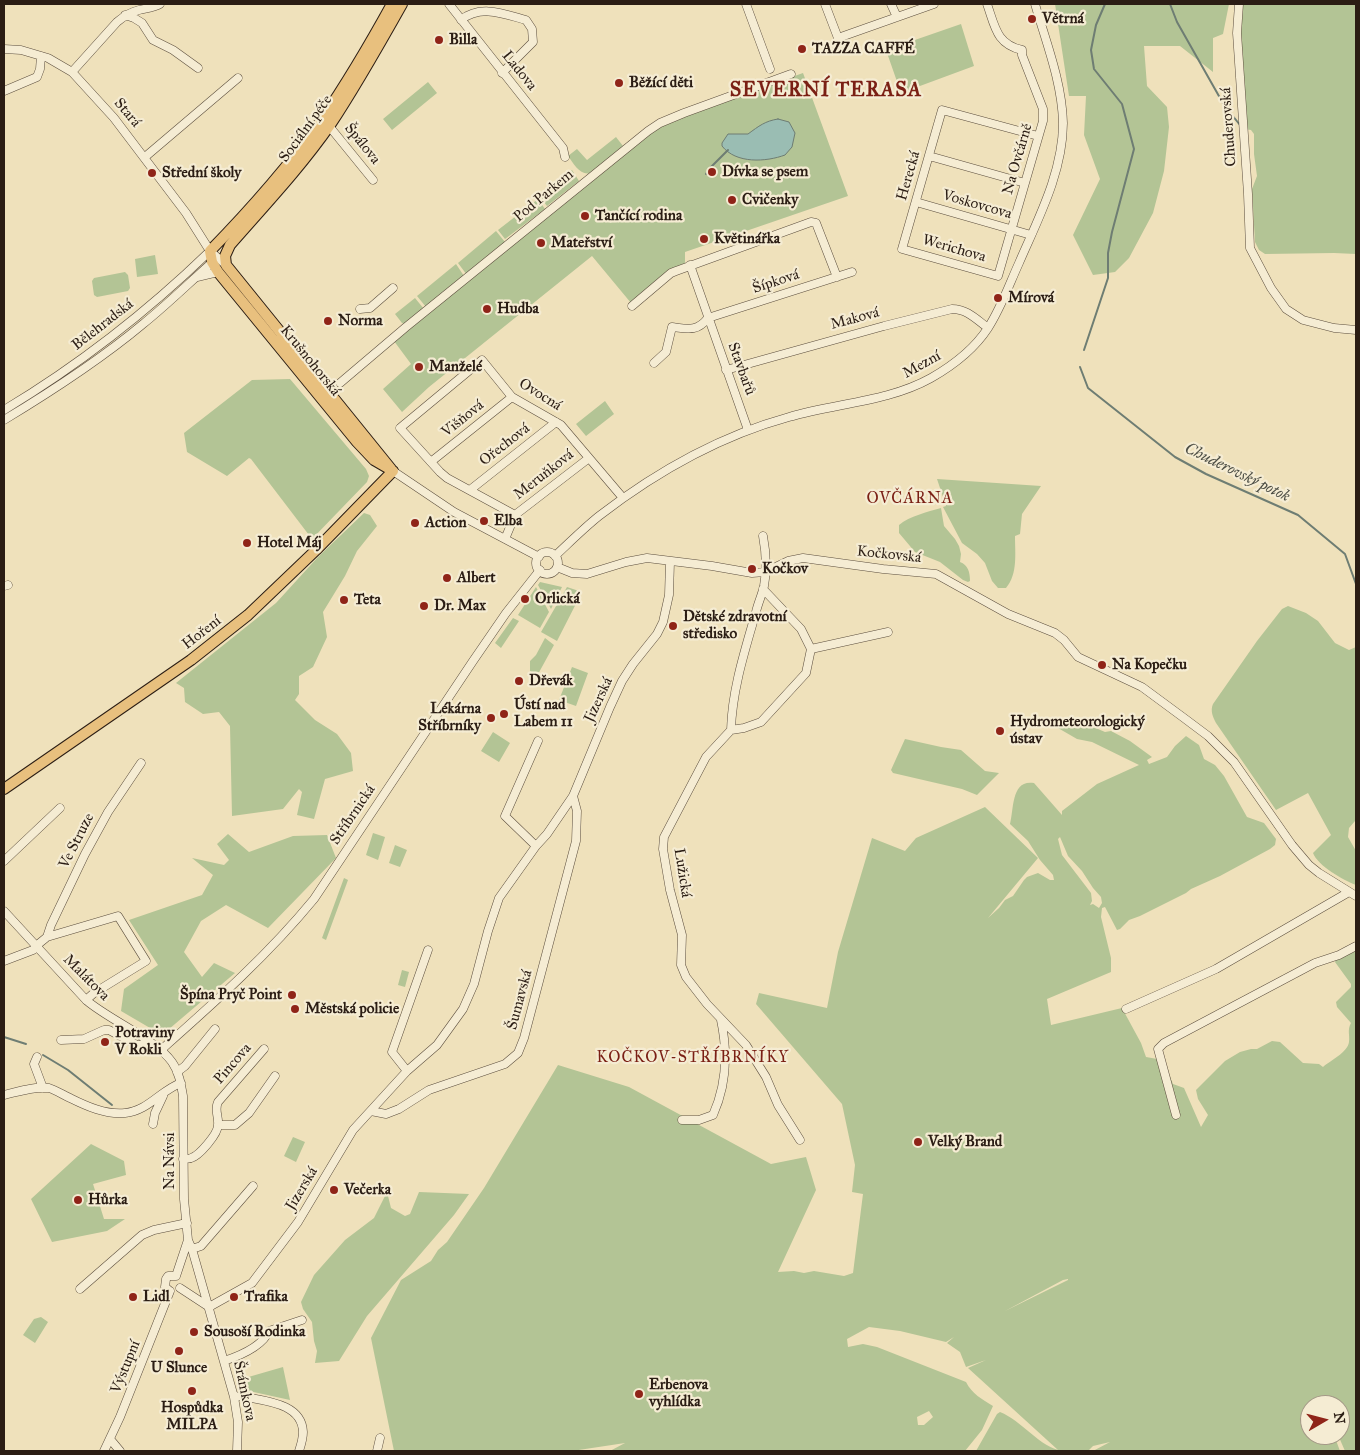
<!DOCTYPE html>
<meta charset="utf-8">
<style>
body{margin:0}
#map{position:relative;width:1360px;height:1455px;overflow:hidden;background:#efe1bb;font-family:"IM FELL Great Primer",serif}
canvas{display:block}
.frame{position:absolute;inset:0;border:5px solid #2b1d14;pointer-events:none}
.north{position:absolute;left:1300px;top:1395px;width:50px;height:50px;box-sizing:border-box;background:#f5ecd3;border:1px solid #a49987;border-radius:50%;rotate:82deg;font-size:14px;font-weight:700;line-height:20px;text-align:center;color:#2b1d14}
.north::after{content:'';display:block;margin:auto;width:18px;height:22px;background:#8f2418;clip-path:polygon(50% 0,100% 100%,50% 72%,0 100%)}
</style>
<div id="map">
<canvas width="1360" height="1455"></canvas>
<div class="frame"></div>
<div class="north">N</div>
</div>
<script>
const ctx = document.querySelector('canvas').getContext('2d');
ctx.lineJoin = 'round';
function paint(path, color) { ctx.fillStyle = color; ctx.fill(path, 'evenodd'); }
function strokePath(path, color, width, dash) { ctx.strokeStyle = color; ctx.lineWidth = width; ctx.lineCap = dash ? 'butt' : 'round'; ctx.setLineDash(dash || []); ctx.stroke(path); }
function drawText(font, color, halo, rows, align = 'center') {
  ctx.font = font + ' "IM FELL Great Primer",serif'; ctx.lineWidth = 4.5; ctx.setLineDash([]); ctx.textBaseline = 'middle'; ctx.strokeStyle = halo; ctx.fillStyle = color; for (const [text, x, y, turn = 0] of rows) {
    ctx.save(); ctx.translate(x, y); ctx.rotate((+turn || 0) * Math.PI / 180); ctx.textAlign = isNaN(turn) ? turn : align; if (halo) ctx.strokeText(text, 0, 0); ctx.fillText(text, 0, 0); ctx.restore();
  }
}
paint(new Path2D(`
 M1055,4h174l-6,30 -10,4v34l-33,-26h-36l3,40 20,21 2,20 -5,44 -11,42 -24,45 -14,14 -22,3 -20,-40 27,-56 -16,-44 2,-39h-17z
 M1241,4h115v250l-22,-1 -69,1 -6,-4 -4,-8 -3,-53 5,-13 -3,-22v-20l-3,-4 -6,-1 -5,-77z
 M961,24l13,42 -73,27 -15,-43z
 M803,73l45,123 -163,56v11l-10,5 -44,35 -39,-47 -163,131 -27,25 -19,-23 28,-25 -17,-23 266,-215 28,-12z
 M428,82l9,11 -45,37 -9,-11z
 M616,137l7,9 -32,27c-11,3 -17,-9 -23,-17l9,-7 10,11z
 M572,170l7,11 -32,25 -7,-9z
 M538,199l7,10 -40,30 -7,-9z
 M496,231l9,11 -38,33 -9,-12z
 M155,255l3,19 -21,3 -2,-18z
 M456,264l8,12 -38,31 -9,-11z
 M125,272l3,3 2,13 -2,3 -31,6 -3,-2 -2,-14 2,-3z
 M415,298l9,11 -18,15 -4,-1 -7,-9z
 M290,379l76,90 3,7 -2,6 -55,57 -61,-80 -2,-1 -22,18 -40,-24 -3,-19 68,-53z
 M605,401l9,13 -28,22 -10,-12z
 M937,479l104,7 -19,28 -2,20 -5,2c0,17 3,38 -9,52h-8l-6,-7 -7,-18 -8,-9 -15,-11 -19,-36 3,-1z
 M941,508l3,18 11,13 4,7 2,8 -1,8c8,3 10,10 10,19l-2,1 -5,-2 -23,-18 -25,-10 -16,-19v-8c11,-9 28,-13 42,-17z
 M364,513l6,2 7,11 -20,25 -12,25 -22,36 4,25 -14,30 -14,9v18l-4,6 20,20 22,14 14,19 2,18 -28,8 -11,40 -17,-4 5,-23 -3,-3 -16,20 -51,7 -2,-90 -11,-14 -16,2 -18,-12 -1,-14 -8,-5 100,-80 42,-46z
 M540,582l22,5 -11,22 -13,-24z
 M536,587l13,25 -9,16 -22,-13z
 M567,587l15,5 -25,49 -16,-9z
 M1288,606l18,7 12,8 17,22 14,7 7,-3v166l-1,8 -6,7 -1,9 8,14v34c-13,-5 -38,-19 -43,-32l18,-18 -23,-42 -32,17 -60,-87c-3,-6 -6,-12 -3,-19l44,-63 25,-32z
 M513,618l6,3 -18,27 -6,-5z
 M545,638l9,7 -17,31 -7,-5v-10l6,-6z
 M572,667l16,6 -12,33 -17,-6z
 M1061,719l30,7 14,6 6,-1 19,10 22,16 -5,3 2,4 18,-7 8,-11 11,-10 13,9 5,14 11,6 9,11 23,41 17,6 12,16 -1,6 -5,4 -50,27 -29,13 -5,4 -46,23 -11,4 -9,9 -3,1 -12,-23 -3,1 -1,9 10,41v14l-64,27 4,26 71,-17 19,35 5,14 17,3 10,24 11,4 17,39 7,-12 -10,-16 -2,-9 29,-29 15,-9 11,-3h6l15,-8 8,1 23,21 16,1 4,3c7,-6 25,-15 26,-25 1,-7 -2,-12 2,-19l-14,-16 -1,-5 15,-15v-3l-16,-22 2,-6 19,-9v504h-11l-7,-16h2v-30h-30v30h24l6,16h-247l17,-9 -17,4 -5,5h-112l21,-37 3,-2c22,9 36,31 58,38l-90,-82 18,-8 -20,7 -6,-15 -13,-9 7,-6 -8,5 -46,-11 -31,-4 -22,12 1,8 15,-3 14,3 89,35c6,12 16,17 27,24l-11,24 -17,21h-355l15,-8 -53,8h-178l-23,-113 30,-58 30,-19 7,-11 9,-8 37,-54 74,-123 71,22 142,77 35,-7 10,33 -38,82 16,-1 10,2 10,-2 30,5 9,-3 10,-79 -11,-2 3,-27 -13,-61 -86,-100 3,-11 68,15 11,-56 34,-114 33,13 11,-13 69,-31 53,51 -50,60 11,-10 6,-8 8,-4 11,-16 3,-3 11,-4 12,7h4l-1,-5 -13,-15 -12,-19 -18,-17c4,-15 1,-45 24,-41l28,32v-4l35,-27 42,-19 -47,-23 -15,-3 -19,-11v-4zM1060,837l8,19 14,15 11,17 8,9 1,6 -3,5 -6,-4 -3,1 2,-4 -1,-8 -29,-38 -4,-16zM1068,1279v1l-63,31 58,-31zM929,1411l4,6 -9,8h-6l-1,-8z
 M493,732l17,11 -11,19 -18,-11z
 M905,739l36,8 20,3 24,21 14,2 -22,22 -15,-6 -69,-16 -2,-3z
 M373,833l12,4 -7,23 -12,-5z
 M228,834l21,18 44,-16 34,-1 9,23 -68,70 -42,-23 -25,16 -17,31 18,25 12,-14 21,10 -73,62 -41,-24 3,-22 34,-24 -29,-45 73,-25 11,-20 -21,-17 32,7 5,-5 -12,-16z
 M395,845l12,5 -7,17 -11,-4z
 M344,878l4,2 -22,60 -4,-2z
 M402,970l7,2 -4,15 -7,-2z
 M293,1137l12,5 -9,20 -12,-6z
 M91,1144l33,17 2,14 -33,9 11,35h21l-18,12 -55,11 -21,-43z
 M387,1192l4,16 14,8 5,-2 9,-22 50,2 -15,21 -87,101 -28,45 -24,2 2,-12 -3,-10 -2,-19 -9,-13 -2,-7 13,-27 31,-35 29,-22z
 M41,1317l7,5 -13,21 -12,-8 11,-16z
 M283,1367l7,33 -41,-9 -4,-13z`), '#b3c495');
const water = new Path2D(`
 M778,119l11,3 6,11 -3,14 -7,8c-19,7 -49,9 -63,-9v-3l6,-9h20c11,-8 17,-13 30,-15z`);
paint(water, '#9abdb3');
strokePath(water, '#6e7d73', 1);
strokePath(new Path2D(`
 M1170,4l7,18 47,83 16,20
 M706,174l4,-6 18,-18
 M1084,350l24,-72v-25l4,-21 22,-83 -12,-45 -28,-35 -3,-19 5,-25 9,-21
 M1080,367l8,21 87,69 31,17 92,41 47,39 11,30
 M4,1037l22,7
 M43,1055l25,15 44,35`), '#6e7d73', 2);
const minor = new Path2D(`
 M449,4l114,144 2,9
 M746,4l24,65
 M825,4l13,34 96,-34
 M891,4l6,13
 M987,4c8,22 9,40 35,46v5l21,54v12l-45,155 -96,-27 40,-139 96,26
 M1239,4l-2,29 11,161 2,54 21,40 15,21 17,11 31,8 22,2
 M125,15l9,3 8,5 11,17 20,10 25,18
 M461,20c20,-16 43,-6 65,0l6,9 1,13 -31,31
 M4,49l17,1 27,8 24,14 42,46 72,95 24,38 16,14
 M72,72l45,-50c7,-6 14,-10 22,-12 8,-2 14,-2 21,-6
 M4,91l33,-14 3,-8 1,-13
 M329,126l44,54
 M929,156l96,27
 M145,157l93,-79
 M916,202l115,33
 M690,265l58,165
 M197,277l21,-5
 M632,306l39,-33 5,-2 135,-49 5,1 21,54
 M360,309l10,-1 23,-20
 M654,363l12,-11 6,-25c16,2 25,5 36,-9l144,-46
 M726,370l158,-44 68,-17c15,0 24,10 36,19
 M340,383l66,-56 242,-196 12,-8 24,-10 107,-39
 M4,410c75,-45 143,-98 206,-159
 M4,420c48,-29 96,-60 139,-96 25,-20 48,-43 72,-64
 M432,461l80,-64
 M393,471l61,41 85,45
 M470,490l86,-68
 M515,515l74,-57
 M763,536c3,16 4,34 1,50 -2,9 -6,17 -8,26 -11,38 -24,78 -25,118l-25,27 -42,80 -1,12 7,41 12,45 -1,30 5,12 21,27 39,41 20,32 12,28 22,35
 M505,539l10,-24 -68,-37 -7,-6 -40,-44 82,-68 30,37 49,28 62,73
 M536 563a11 11 0 1 1 22 0a11 11 0 1 1-22 0Z
 M555,556c15,-14 29,-28 44,-40 57,-44 121,-80 190,-99 47,-14 99,-15 142,-39 21,-12 44,-30 57,-50 13,-20 21,-43 31,-65 19,-44 44,-91 44,-140 -1,-41 -17,-81 -28,-119
 M557,567l15,6 15,1 39,-12 21,-4 65,8 40,7 13,-1 23,-11 15,-3 80,11 53,5 72,40 47,19 9,7 14,17 64,30 42,31 24,18 26,26 58,83 17,20 10,8 37,23
 M4,586l4,-1
 M811,649l77,-17
 M731,730l13,-2 17,-6 45,-49 5,-24 -10,-20 -38,-40
 M536,846l-31,-30 33,-75
 M4,861l56,-53
 M4,911l82,89c23,20 70,39 86,62 7,10 9,22 11,34l1,103 4,41 -12,36
 M47,937l4,-12 34,-71 23,-42 33,-49
 M36,946l11,-9 71,-21 28,45 -52,32 -8,7
 M4,961l29,-11
 M1126,1009l90,-40 133,-77
 M61,1040l23,-1 20,-9h5l28,15h5l4,-5
 M161,1050c54,-48 107,-95 153,-151l159,-238 33,-48 34,-43
 M37,1057l-3,7 9,24
 M407,1071l-15,-19 36,-102
 M177,1072l8,-6 30,-37
 M4,1095c13,-3 31,-9 45,-7 7,2 14,7 21,10 16,8 36,17 55,15 23,-2 36,-23 56,-30
 M371,1111l15,3 13,-5 30,-19 76,-26 13,-11 6,-15 52,-197 1,-30 -4,-15
 M1176,1115l-18,-66 6,-6 151,-80 24,-8 17,-9
 M682,1120h17l14,-5c14,-31 15,-62 8,-95
 M153,1124l2,-11 8,-17
 M218,1125h17l14,-12 26,-37
 M183,1159c3,0 6,0 8,-1 8,-2 27,-24 27,-33 1,-9 -4,-15 0,-23l46,-53
 M188,1240l4,9 42,148 4,25 -1,29
 M192,1249l9,-3 52,-60
 M180,1288l29,19
 M80,1289l62,-54 12,-5 33,-7
 M170,1291l-5,-4 1,-8 2,-3h8
 M209,1307l43,-24 46,-61 55,-92 54,-59 30,-26 26,-36 11,-25 14,-53 11,-33 37,-52 11,-12 26,-38 37,-89 12,-26 11,-17 24,-30 6,-12 6,-27 1,-33
 M224,1361c15,-5 38,-14 45,-30l33,-11
 M234,1397l7,-1c21,5 61,6 62,36 0,6 -2,13 -4,19
 M110,1439l10,12
 M104,1451l16,-34 50,-126
 M377,1451l3,-13`);
const major = new Path2D(`
 M392,4c-22,40 -45,79 -71,117 -33,46 -71,89 -111,130l2,11 6,10 139,170 17,18 19,11
 M391,469l-165,-204 -1,-9 5,-11c34,-39 70,-77 100,-120 26,-39 49,-80 72,-121
 M4,789l187,-129 57,-45 68,-65 77,-79`);
strokePath(minor, '#5c4e3e', 9);
strokePath(major, '#2b1d14', 12);
strokePath(minor, '#f5ecd3', 8);
strokePath(major, '#e8c07e', 10);
for (const [x, y, r, color] of [
 [1032,19,5,"#8f2418"],
 [439,40,5,"#8f2418"],
 [802,49,5,"#8f2418"],
 [619,83,5,"#8f2418"],
 [712,172,5,"#8f2418"],
 [152,173,5,"#8f2418"],
 [732,200,5,"#8f2418"],
 [585,216,5,"#8f2418"],
 [704,239,5,"#8f2418"],
 [541,243,5,"#8f2418"],
 [998,298,5,"#8f2418"],
 [487,309,5,"#8f2418"],
 [328,321,5,"#8f2418"],
 [419,367,5,"#8f2418"],
 [484,521,5,"#8f2418"],
 [415,523,5,"#8f2418"],
 [247,543,5,"#8f2418"],
 [752,569,5,"#8f2418"],
 [447,578,5,"#8f2418"],
 [525,599,5,"#8f2418"],
 [344,600,5,"#8f2418"],
 [424,606,5,"#8f2418"],
 [673,626,5,"#8f2418"],
 [1102,665,5,"#8f2418"],
 [519,681,5,"#8f2418"],
 [504,714,5,"#8f2418"],
 [491,718,5,"#8f2418"],
 [1000,731,5,"#8f2418"],
 [292,995,5,"#8f2418"],
 [295,1009,5,"#8f2418"],
 [105,1042,5,"#8f2418"],
 [918,1142,5,"#8f2418"],
 [334,1190,5,"#8f2418"],
 [78,1200,5,"#8f2418"],
 [133,1297,5,"#8f2418"],
 [234,1297,5,"#8f2418"],
 [194,1332,5,"#8f2418"],
 [179,1351,5,"#8f2418"],
 [192,1391,5,"#8f2418"],
 [639,1394,5,"#8f2418"]
]) { const dot = new Path2D(); dot.arc(x, y, r, 0, 2 * Math.PI); ctx.fillStyle = color; ctx.fill(dot); strokePath(dot, '#f5ecd3', 2); }
drawText('bold 15px', '#2b1d14', '#f5ecd3', [
 ["Větrná",1042,19],
 ["Billa",449,40],
 ["TAZZA CAFFÉ",812,49],
 ["Běžící děti",629,83],
 ["Dívka se psem",722,172],
 ["Střední školy",162,173],
 ["Cvičenky",742,200],
 ["Tančící rodina",595,216],
 ["Květinářka",714,239],
 ["Mateřství",551,243],
 ["Mírová",1008,298],
 ["Hudba",497,309],
 ["Norma",338,321],
 ["Manželé",429,367],
 ["Elba",494,521],
 ["Action",425,523],
 ["Hotel Máj",257,543],
 ["Kočkov",762,569],
 ["Albert",457,578],
 ["Orlická",535,599],
 ["Teta",354,600],
 ["Dr. Max",434,606],
 ["Dětské zdravotní",683,617],
 ["středisko",683,634],
 ["Na Kopečku",1112,665],
 ["Dřevák",529,681],
 ["Ústí nad",514,705],
 ["Labem 11",514,722],
 ["Lékárna",481,709,"right"],
 ["Stříbrníky",481,726,"right"],
 ["Hydrometeorologický",1010,722],
 ["ústav",1010,739],
 ["Špína Pryč Point",282,995,"right"],
 ["Městská policie",305,1009],
 ["Potraviny",115,1033],
 ["V Rokli",115,1050],
 ["Velký Brand",928,1142],
 ["Večerka",344,1190],
 ["Hůrka",88,1200],
 ["Lidl",143,1297],
 ["Trafika",244,1297],
 ["Sousoší Rodinka",204,1332],
 ["U Slunce",179,1368,"center"],
 ["Erbenova",649,1385],
 ["vyhlídka",649,1402],
 ["Hospůdka",192,1408,"center"],
 ["MILPA",192,1425,"center"]
], 'left');
drawText('15px', '#2b1d14', '#f5ecd3', [
 ["Ladova",519,71,51],
 ["Stará",127,113,50],
 ["Chuderovská",1229,127,-94],
 ["Sociální péče",306,129,-54],
 ["Špálova",362,144,51],
 ["Na Ovčárně",1018,159,-74],
 ["Herecká",909,176,-74],
 ["Pod Parkem",544,196,-40],
 ["Voskovcova",977,205,16],
 ["Werichova",954,249,16],
 ["Šípková",776,282,-18],
 ["Maková",855,319,-15],
 ["Bělehradská",103,325,-38],
 ["Krušnohorská",310,361,51],
 ["Mezní",922,365,-29],
 ["Stavbařů",741,369,70],
 ["Ovocná",540,395,32],
 ["Višňová",463,419,-39],
 ["Ořechová",505,445,-38],
 ["Meruňková",544,475,-38],
 ["Kočkovská",889,555,6],
 ["Hoření",202,633,-38],
 ["Jizerská",599,700,-65],
 ["Stříbrnická",353,815,-56],
 ["Ve Struze",77,841,-63],
 ["Lužická",682,873,81],
 ["Malátova",86,978,45],
 ["Šumavská",520,1000,-75],
 ["Pincova",233,1064,-49],
 ["Na Návsi",170,1161,-90],
 ["Jizerská",302,1189,-59],
 ["Výstupní",126,1367,-68],
 ["Šrámkova",244,1391,78]
]);
drawText('italic 16px', '#4c4d44', '#f5ecd3', [
 ["Chuderovský potok",1237,473,26]
]);
ctx.letterSpacing = '1px';
drawText('16px', '#7a1f14', '#f5ecd3', [
 ["OVČÁRNA",910,499],
 ["KOČKOV-STŘÍBRNÍKY",693,1058]
]);
ctx.letterSpacing = '0px';
ctx.letterSpacing = '1px';
drawText('bold 20px', '#7a1f14', '#f5ecd3', [
 ["SEVERNÍ TERASA",826,91]
]);
ctx.letterSpacing = '0px';
</script>
